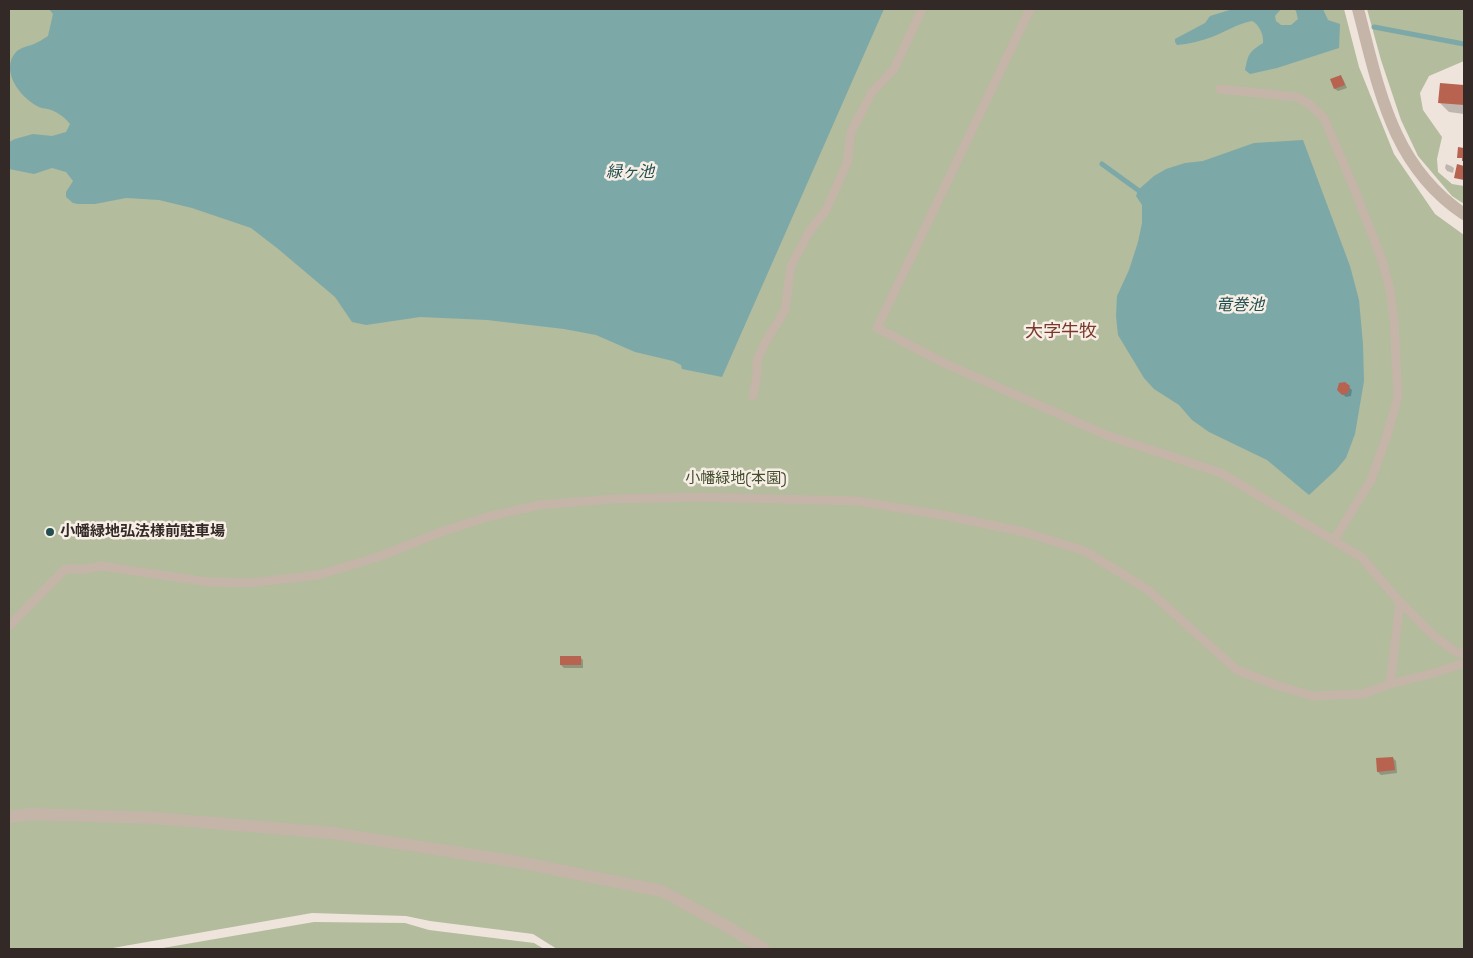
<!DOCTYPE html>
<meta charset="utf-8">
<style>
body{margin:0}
#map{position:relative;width:1473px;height:958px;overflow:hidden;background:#eee4db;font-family:"Space Grotesk",sans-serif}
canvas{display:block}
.frame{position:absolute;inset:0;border:10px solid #332a27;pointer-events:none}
</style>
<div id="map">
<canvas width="1473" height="958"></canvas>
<div class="frame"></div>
</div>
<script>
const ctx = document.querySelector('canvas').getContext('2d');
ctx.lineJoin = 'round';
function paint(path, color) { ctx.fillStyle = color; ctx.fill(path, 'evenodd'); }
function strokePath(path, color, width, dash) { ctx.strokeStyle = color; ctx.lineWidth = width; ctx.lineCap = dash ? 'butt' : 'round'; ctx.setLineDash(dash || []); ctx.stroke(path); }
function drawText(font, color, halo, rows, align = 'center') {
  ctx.font = font + ' "Space Grotesk","Noto Sans JP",sans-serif'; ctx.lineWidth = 5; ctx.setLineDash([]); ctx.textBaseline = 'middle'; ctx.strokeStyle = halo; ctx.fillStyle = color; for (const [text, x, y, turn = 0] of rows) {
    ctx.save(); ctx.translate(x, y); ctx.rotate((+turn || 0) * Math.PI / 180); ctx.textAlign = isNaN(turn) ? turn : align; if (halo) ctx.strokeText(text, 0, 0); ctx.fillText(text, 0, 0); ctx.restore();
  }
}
paint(new Path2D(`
 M9,9h1335l15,58 35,87 41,60 29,21v714h-907l-24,-15 -103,-13 -24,-5 -94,-3 -205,36h-98z
 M1367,9h97v52l-35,15 -9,17 3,17 19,27 -5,22 1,13 14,12 12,2v18l-12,-8 -34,-40 -17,-36 -20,-60z
 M314,922l91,1 24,7 105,13 10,6h-387z`), '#b3bc9d');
paint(new Path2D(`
 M49,9h835l-162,368 -40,-8 -1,-4 -8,-4 -38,-9 -39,-17 -32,-6 -77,-9 -67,-3 -54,8 -14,-3 -17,-25 -58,-49 -26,-20 -59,-20 -33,-8 -33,-2 -31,6h-17l-5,-1 -7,-6v-5l7,-11 -7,-9 -14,-4 -18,6 -25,-5v-27l6,-3 18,-5 19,2 14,-4 4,-8c-5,-7 -14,-13 -22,-15 -4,-1 -8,-1 -11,-3 -18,-10 -37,-36 -21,-54 5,-5 13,-6 18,-8 5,-2 9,-5 14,-8l5,-22z
 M1233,9h48l-6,7 1,5 5,4h10l7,-6 -2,-8 -2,-2h29l5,11 12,4 -1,24 -62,20 -27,6 -5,-4c4,-17 3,-17 18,-27 1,-8 -4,-19 -11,-22 -15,3 -27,11 -40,16 -11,4 -24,7 -35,8l-2,-3v-3l30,-16 5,-7z
 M1303,140l47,126 9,34 4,44 1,37 -9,53 -9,24 -10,12 -27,25 -42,-35 -58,-28 -17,-12 -13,-15 -25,-16 -10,-11 -26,-43 -2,-19 1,-20 12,-26 9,-28 4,-19v-18l-6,-9 2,-6 16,-14 12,-7 19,-6 18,-2 51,-18z`), '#7da8a8');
paint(new Path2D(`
 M1340,77l3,2 4,9 -9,3 -3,-2 -3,-9z
 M1441,85l23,1v28l-15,-2 -9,-9z
 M1446,164l5,2 3,2 -1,5 -6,-2 -2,-3z
 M1345,384l7,6 -1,6 -5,1 -8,-7z
 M580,657l3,3v8h-19l-3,-3z
 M1393,758l3,3 1,12 -16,2 -3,-3z`), '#0003');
strokePath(new Path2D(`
 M1374,27l90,17
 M1102,164l40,29`), '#7da8a8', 5);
paint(new Path2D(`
 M1341,75l4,10 -11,4 -4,-10z
 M1440,83l24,2v20l-26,-2z
 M1458,147l6,1v13h-2v-3h-5z
 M1457,164l7,2v14l-10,-2z
 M1345,382l5,4 -2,7 -6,2 -5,-5 2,-7z
 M560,656h21v9h-21z
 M1393,757l2,13 -18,2 -1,-14z`), '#b8634f');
strokePath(new Path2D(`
 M1030,9l-153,319 67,35 162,72 115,38 140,84 39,45 33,33 21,16 10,3
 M1220,89l77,8 12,7 15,14 30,70 28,72 8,30 4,30 4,77 -12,41 -15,42 -37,60
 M753,396l4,-21v-15l8,-17 20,-33 6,-44 18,-34 17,-22 21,-47 4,-31 21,-40 22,-23 28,-60
 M9,626l56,-57h21l15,-3 107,16 42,1 68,-8 60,-18 63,-25 46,-15 52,-12 74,-6 85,-2 159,4 91,15 76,16 61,19 63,39 89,80 39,15 36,11 51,-2 27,-10 44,-11 30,-10
 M1390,684l10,-82`), '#c5b4a8', 9);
strokePath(new Path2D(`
 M1358,9c21,79 33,156 106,205
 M9,817l22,-3 123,4 178,15 186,29 144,29 64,35 38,23`), '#c5b4a8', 12);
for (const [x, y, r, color] of [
 [50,532,5,"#224f4f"]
]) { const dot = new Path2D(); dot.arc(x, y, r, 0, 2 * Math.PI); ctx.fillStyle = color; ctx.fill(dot); strokePath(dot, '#f7eee6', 2); }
drawText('15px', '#444e2e', '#f7eee6', [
 ["小幡緑地(本園)",736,479]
]);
drawText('bold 15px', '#332a27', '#f7eee6', [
 ["小幡緑地弘法様前駐車場",60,532]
], 'left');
drawText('italic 16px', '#224f4f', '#f7eee6', [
 ["緑ヶ池",630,173],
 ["竜巻池",1240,306]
]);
drawText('18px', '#793829', '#f7eee6', [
 ["大字牛牧",1061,332]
]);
</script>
